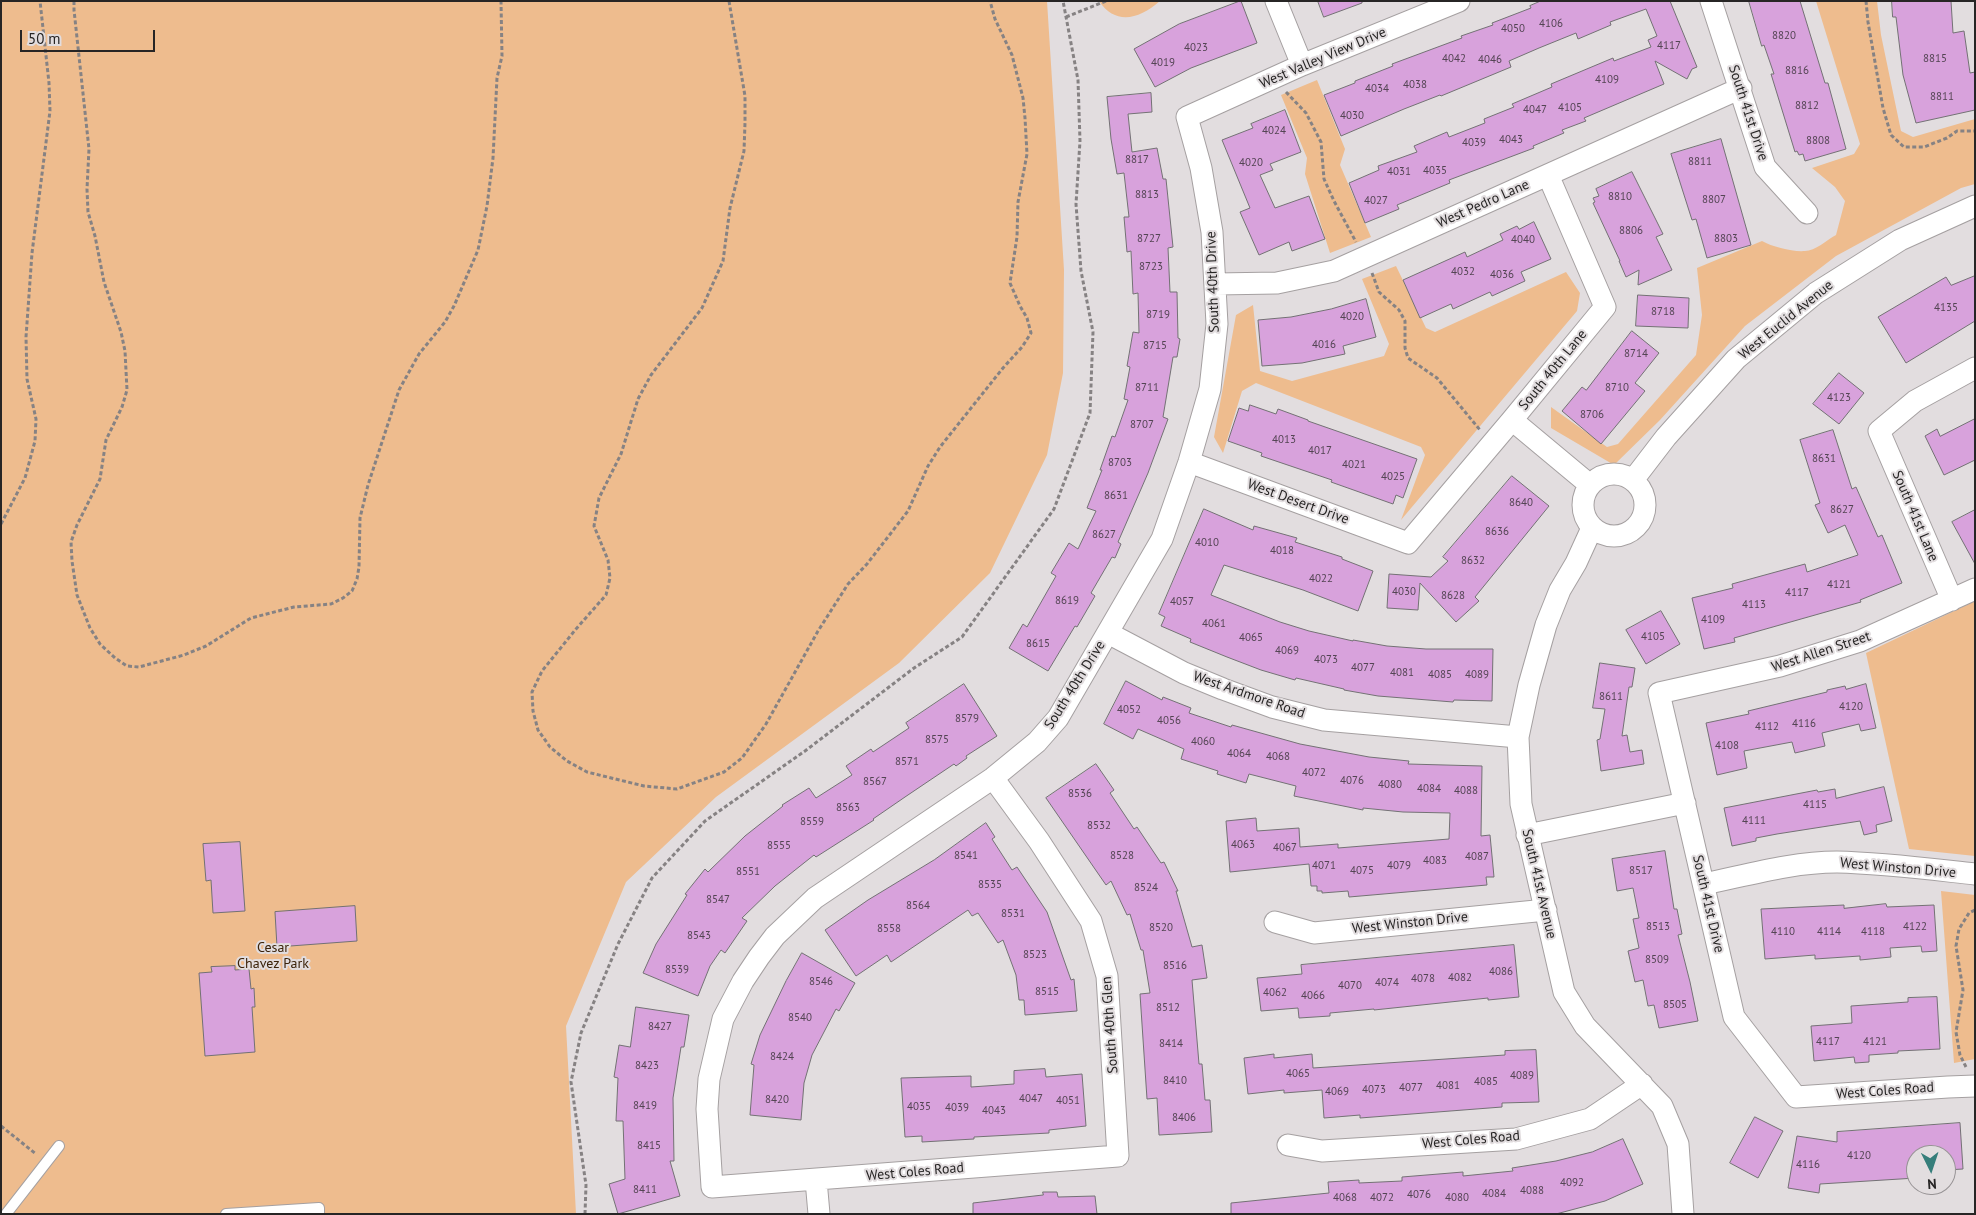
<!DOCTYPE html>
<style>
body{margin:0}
#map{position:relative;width:1976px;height:1215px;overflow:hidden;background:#e2dddf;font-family:"PT Sans",sans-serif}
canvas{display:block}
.frame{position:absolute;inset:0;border:2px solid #272525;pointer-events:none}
.north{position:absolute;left:1906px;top:1145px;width:50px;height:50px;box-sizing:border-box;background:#e2dddf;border:1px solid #979395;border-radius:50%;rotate:176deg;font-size:14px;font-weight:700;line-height:20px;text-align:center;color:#272525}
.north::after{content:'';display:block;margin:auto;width:18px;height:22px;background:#367e7b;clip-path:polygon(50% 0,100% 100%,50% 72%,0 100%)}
.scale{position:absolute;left:20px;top:30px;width:135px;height:22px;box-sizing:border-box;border:2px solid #272525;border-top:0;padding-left:6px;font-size:15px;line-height:18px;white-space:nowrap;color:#272525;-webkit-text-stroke:4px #e2dddf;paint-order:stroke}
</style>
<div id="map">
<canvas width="1976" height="1215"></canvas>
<div class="frame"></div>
<div class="north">N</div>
<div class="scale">50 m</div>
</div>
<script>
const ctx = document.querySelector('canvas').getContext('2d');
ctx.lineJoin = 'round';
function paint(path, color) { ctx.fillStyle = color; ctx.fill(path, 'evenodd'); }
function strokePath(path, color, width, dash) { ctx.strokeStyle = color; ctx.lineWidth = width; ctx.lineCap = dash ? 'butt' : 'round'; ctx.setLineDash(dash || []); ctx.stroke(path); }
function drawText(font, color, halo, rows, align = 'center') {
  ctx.font = font + ' "PT Sans",sans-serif'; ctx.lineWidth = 4; ctx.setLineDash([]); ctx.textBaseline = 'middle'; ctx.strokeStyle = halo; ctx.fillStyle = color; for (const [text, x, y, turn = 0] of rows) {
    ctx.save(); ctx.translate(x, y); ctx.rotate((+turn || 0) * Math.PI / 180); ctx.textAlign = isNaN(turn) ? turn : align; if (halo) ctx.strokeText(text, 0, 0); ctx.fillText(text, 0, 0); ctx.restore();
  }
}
paint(new Path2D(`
 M1,1h1046l17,269 -1,103 -16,82 -57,118 -91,90 -183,134 -90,85 -60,144 10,188h-575z
 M1099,1h61c-21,18 -44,25 -61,0z
 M1816,1h61l4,34 20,96 12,6 62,-18v65l-14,4 -125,68 -91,70 -85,94 -46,45 -63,-37v-21l56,40 11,-3 78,-89 6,-40 -5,-47 65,-27c11,6 30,11 43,10 10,0 22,-11 31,-16l9,-34 -10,-14 -23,-19 42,-14 6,-10z
 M1317,80l28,69 -5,16 31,72 -41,16 -25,-79 2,-16 -26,-63z
 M1396,266l30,62 9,4 131,-60 14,21 -3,18 -176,209 24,-65 -4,-8 -165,-64 -14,8 -19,62 -9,-16 22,-122 17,-10 7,66 32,10 92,-25 5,-12 -27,-65z
 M1975,601v255l-66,-7 -43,-196z
 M1941,891l34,4v164l-21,4z`), '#eebc8e');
const building = new Path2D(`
 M1241,1l16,42 -66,25 -36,19 -21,-38 45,-25z
 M1318,1h44v2l-38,14z
 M1541,1h129l27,66 -5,2 -5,10 -32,-18 9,23 -80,34 2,3 -24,9 2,3 -31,13 1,2 -85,32 1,3 -53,22 2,4 -34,14 -16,-40 30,-13 -1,-4 39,-14 -3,-6 33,-14 2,5 36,-14 -1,-4 30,-12 -2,-3 40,-17 -1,-3 62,-26 1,3 37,-14 -3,-7 9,-4 -11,-27 -36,13 1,3 -33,14 -2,-6 -37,15 -30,13 2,6 -70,29 -1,-1 -36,14 -63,27 -17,-41 31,-12v-2l38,-15 -1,-2 70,-26 -1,-2 32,-11 -1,-2 39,-15 -1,-2z
 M1749,1h51l25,82h3l18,66 -41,12 -2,-7 -4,1 -2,-4 -2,1 -24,-78h3l-10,-29 -2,1z
 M1892,1h59l2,32 11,-2 6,42 5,-1v38l-59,13 -13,-48 -7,-58h-3z
 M1151,93l1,19 -24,2 4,38 25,-4 6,31h3l7,68 -5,1 2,44h7l1,46 2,1 -3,18h-4l-10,60 5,2 -20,54 -30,69 3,2 -6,14 -3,-1 -21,36 4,3 -18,31 -2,-1 -27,45 -39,-23 14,-24 4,3 29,-51 -5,-3 18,-30 9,6 18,-38 -9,-3 15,-38h-2l12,-34 3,1 13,-37 -4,-1 6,-32 -3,-1 6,-34 6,1 -1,-40 -5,1 -2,-43 -4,1 -3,-35h5l-5,-44 -7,1 -6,-35 -4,-42z
 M1285,110l16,42 -31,12 3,6 -13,5 15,33 34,-12 16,43 -33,12 -3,-9 -30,13 -19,-43 10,-4 -28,-68 31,-12 -2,-4z
 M1721,139l30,106 -44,13 -11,-39 -4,1 -21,-66z
 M1632,172l31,62 -7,3 16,33 -34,15 1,-15 -13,7 -7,-16h1l-27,-58 2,-1 -2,-4 6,-2 -3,-7z
 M1534,222l17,37 -30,13 4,9 -33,15 -2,-4 -37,17 -2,-5 -31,14 -17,-38 62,-28 2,5 36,-17 -3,-6 17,-8 2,3z
 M1975,276v45l-69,42 -28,-46 68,-40 5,8z
 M1638,295l51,3 -1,30 -52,-2z
 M1366,299l10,38 -33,9 2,8 -43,9 -40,3 -4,-46 33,-3 40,-8z
 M1632,331l27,22 -24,30 10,8 -44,53 -39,-33 20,-24 4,3z
 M1839,373l25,20 -25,31 -26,-20z
 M1250,405l26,9 2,-5 30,11v1l109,38 -14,39 -7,-3 -3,9 -62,-22 1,-2 -71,-24 1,-3 -34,-12 11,-33 9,3z
 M1975,419v41l-31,15 -19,-39 12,-7 3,7z
 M1833,430l19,59 4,-2 22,50 4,-2 20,48 -42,17 1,2 -127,36 1,4 -31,7 -12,-51 41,-10 -1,-4 73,-20 2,8 51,-17 -13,-30 -17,8 -13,-28 5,-2 -20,-63z
 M1512,476l37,30 -74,91 4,4 -23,21 -36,-39 -2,27 -31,-2 2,-34 42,3 17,-16 -5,-4z
 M1204,509l49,21 1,-4 43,12 -2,4 47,15v2l31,12 -15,40 -55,-21 -79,-25 -13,30 69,27 29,9 44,10v-1l34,6 39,3h67l-1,52 -38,-1 -1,2 -75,-6 -34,-6v-1l-48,-11 -1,2 -34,-10 -34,-13 -37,-15 1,-3 -30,-13 4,-9 -6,-3z
 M1975,510v54l-23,-42z
 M1661,611l19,33 -34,20 -20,-34z
 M1600,663l35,5 -3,19h-3l-7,49 5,-1 3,17 12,-2 2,14 -43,7 -4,-31 3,-1 5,-30 -12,-1z
 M1126,681l36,19 1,-3 28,11 -2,5 42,14 1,-2 68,19 69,13 40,4 -1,3 74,2 -1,70 9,-1 4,42h-8l1,8 -138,12 -1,-6 -26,2v-2h-5v-5h-6l-2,-22 -79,8 -4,-51 30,-3 1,13 42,-3 1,19 38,-3v4l111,-9 1,-26 -47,-1 -40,-4v2l-69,-14 2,-10 -47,-12 -3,9 -29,-9 1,-3 -37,-12 3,-10 -46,-20 -5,10 -29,-15z
 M964,684l33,52 -31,20 1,2 -11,8 -2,-2 -49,33 -32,22 1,1 -58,37 -2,-2 -39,31 -33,32 5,3 -22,32 -4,-3 -11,16 -12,30 -55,-23 13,-29 31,-49 -2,-1 20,-25 3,3 37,-36 38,-30 -1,-1 27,-17 7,10 36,-23 -6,-9 25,-17 2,3 36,-24 -3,-5z
 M1866,684l10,44 -15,3 -2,-7 -37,9 3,13 -30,7 -3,-11 -48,9 3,17 -30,7 -11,-52 43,-9 -1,-3 79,-19v-2l18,-4 1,3z
 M1096,764l18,26 -4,3 24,36 3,-2 24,36 3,-1 14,29h-2l16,56 10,-2 5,33 -15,2 7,84h3l3,36h5l2,32 -53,3 -2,-37 -10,1 -7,-105 10,-1 -7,-43h-2l-11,-36 -3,1 -16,-34 -5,4 -60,-87z
 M1884,787l8,34 -16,4 1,7 -13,3 -4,-14 -83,13 -21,4v3l-24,5 -8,-38 93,-18 1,2 17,-3 1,9z
 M986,823l9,14 -3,2 20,31 5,-3 30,45 24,68 3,-1 3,32 -52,4 -1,-15h-5l-3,-25 -13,-35 -5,3 -20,-30 -6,3 -4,-6 -77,52 -4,-7 -31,21 -31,-46 43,-30 66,-40z
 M240,842l5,69 -32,2 -2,-33 -5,1 -3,-37z
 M1665,851l9,58h3l5,25 -4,1 12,47 8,39 -39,7 -5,-23 -6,1 -5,-26 -8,2 -7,-31 11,-3 -6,-29 6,-1 -6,-30 -16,3 -5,-32z
 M1886,904l1,3 47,-2 3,46 -15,1 -1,-6 -31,2 1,9 -31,3v-4l-45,3v-4l-50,4 -4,-50 83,-4v3z
 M355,906l2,35 -80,6 -2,-35z
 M1514,945l5,52 -31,3v-2l-114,12v-1l-44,4v3l-31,2 -1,-10 -37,3 -4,-33 45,-4 -1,-9z
 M802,953l53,30 -16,28 -3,-2 -24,46 -8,28 -3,37 -51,-5 4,-50 -3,-1 9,-29 26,-54z
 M235,966v4l14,-1 2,20 3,-1 1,19h-3l3,45 -50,4 -6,-83 13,-1 -1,-5z
 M1937,997l3,52 -42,2v2l-29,2v7l-14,1 -1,-6 -40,4 -3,-35 41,-3 -1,-17 57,-4v-4z
 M636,1007l53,8 -5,32h-3l-8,51 1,63h-4l10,35 -62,18 -9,-30 16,-5 -2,-58h-7l2,-43 -4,-1 5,-32 11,2z
 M1536,1050l3,52 -37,1v4l-142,11v-3l-36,3 -2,-28 -38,3v-3l-36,4 -4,-36 30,-4v4l38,-4 1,14 192,-13v-4z
 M1045,1069l1,8 36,-3 4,52 -37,4v3l-75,4v2l-52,3v-6l-17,1 -4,-59 70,-2v11l43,-3v-13z
 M1755,1117l28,14 -25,47 -28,-15z
 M1960,1123l3,46 -17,1v-15h-30v23l-96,6 -1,9 -31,-5 9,-52 40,6v-10z
 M1623,1139l20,45 -38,17 -49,13h-325v-11l98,-10 -1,-11 31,-2v3l43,-2v-4l61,-5v4l50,-5 -1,-3 44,-7 36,-9z
 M1043,1192h14l1,5 37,-1 2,18h-124v-11l70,-8z`);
paint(building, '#d8a2dc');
strokePath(building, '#737174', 1);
const service = new Path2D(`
 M6,1214l53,-68
 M226,1214l93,-6v6`);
const minor = new Path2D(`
 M1276,1l26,64
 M1711,1l54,166 42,46
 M1216,284l61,-1 57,-12 407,-183
 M1512,420l78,65
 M1189,462l219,81 104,-123 93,-113 -57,-132
 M1583 505a31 31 0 1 1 62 0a31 31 0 1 1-62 0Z
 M1633,480l33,-43 70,-78 80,-66 84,-53 75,-34
 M1592,528l-16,35 -16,27 -14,35 -17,60 -11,52 3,67 43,188 21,34 77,80 16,38 5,70
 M1975,589l-115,52 -80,25 -121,27 75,324 62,80 152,-10 27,-1
 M1952,600l-73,-169 36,-30 60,-33
 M1108,633l76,40 39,16 49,18 52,13 194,17
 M993,778l46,63 52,80 16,55 11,180 -406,31 -5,-78 2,-30 14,-60 20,-38 16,-24 16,-21 40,-38 178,-120 44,-36 21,-24 104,-179 27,-77 21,-73 7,-65 -5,-92 -11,-64 -14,-51 115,-52 157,-64
 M1527,835l158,-32
 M1704,884c44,-9 88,-22 133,-22 46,1 92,7 138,12
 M1275,922l39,11 232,-23
 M1288,1145l34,6 194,-12 74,-20 52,-35
 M816,1180l3,34`);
strokePath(service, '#a5a0a1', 12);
strokePath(minor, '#a5a0a1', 23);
strokePath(new Path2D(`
 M74,1v9l15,139 -2,40 1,23 7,24 9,46 17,50 4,19 2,39 -5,17 -16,33 -6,39 -23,46 -6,17 1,19 5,34 13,33 10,16 15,14 12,8 12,1 45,-12 22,-9 45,-28 43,-11 37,-3 12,-6 9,-7 5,-12 2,-12 1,-49 8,-33 31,-95 20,-36 26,-32 9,-16 24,-56 9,-44 6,-48 4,-80 5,-22 -1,-55
 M729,1l16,95v27l-1,28 -14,57 -7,53 -21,47 -51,67 -13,24 -17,55 -22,44 -5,28 14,34 2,18 -4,17 -30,34 -34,42 -10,21 1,19 5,19 12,17 17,14 20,11 57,14 33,3 47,-17 18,-14 24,-34 52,-93 30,-47 19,-20 41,-53 20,-45 12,-19 63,-79 19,-21 9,-14 -4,-15 -7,-12 -10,-23 7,-46 1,-35 9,-48 -2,-36 -2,-20 -11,-43 -17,-36 -5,-18
 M1866,1l2,21 15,86 8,27 13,12h20l23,-9 10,-7h18
 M1066,17l40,-16
 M1286,92l20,21 15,29 3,37 10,22 22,41
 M1372,273l7,19 20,18 6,11v27l3,10 29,20 43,52
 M1,524l24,-46 10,-37 1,-22 -9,-40 -1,-42 6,-84 18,-142 -1,-28 -9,-82
 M1966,1067l-6,-12 -4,-23 7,-42 -7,-44 3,-17 10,-16 6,-3
 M1,1126l35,28
 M585,1214l1,-29 -15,-103 10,-49 37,-89 34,-66 53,-57 100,-70 109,-83 48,-31 92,-128 36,-96 3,-81 -12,-61 -5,-67 4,-63 -2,-61 -15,-79`), '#868283', 3, [4, 2.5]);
strokePath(service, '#fff', 10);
strokePath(minor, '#fff', 21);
drawText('11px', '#534453', null, [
 ["4106",1551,24],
 ["4050",1513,29],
 ["8820",1784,36],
 ["4117",1669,46],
 ["4023",1196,48],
 ["4042",1454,59],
 ["8815",1935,59],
 ["4046",1490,60],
 ["4019",1163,63],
 ["8816",1797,71],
 ["4109",1607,80],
 ["4038",1415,85],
 ["4034",1377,89],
 ["8811",1942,97],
 ["8812",1807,106],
 ["4105",1570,108],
 ["4047",1535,110],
 ["4030",1352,116],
 ["4024",1274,131],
 ["4043",1511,140],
 ["8808",1818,141],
 ["4039",1474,143],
 ["8817",1137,160],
 ["8811",1700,162],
 ["4020",1251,163],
 ["4035",1435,171],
 ["4031",1399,172],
 ["8813",1147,195],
 ["8810",1620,197],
 ["8807",1714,200],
 ["4027",1376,201],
 ["8806",1631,231],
 ["8727",1149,239],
 ["8803",1726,239],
 ["4040",1523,240],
 ["8723",1151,267],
 ["4032",1463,272],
 ["4036",1502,275],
 ["4135",1946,308],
 ["8718",1663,312],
 ["8719",1158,315],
 ["4020",1352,317],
 ["4016",1324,345],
 ["8715",1155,346],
 ["8714",1636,354],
 ["8711",1147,388],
 ["8710",1617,388],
 ["4123",1839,398],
 ["8706",1592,415],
 ["8707",1142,425],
 ["4013",1284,440],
 ["4017",1320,451],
 ["8631",1824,459],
 ["8703",1120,463],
 ["4021",1354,465],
 ["4025",1393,477],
 ["8631",1116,496],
 ["8640",1521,503],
 ["8627",1842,510],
 ["8636",1497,532],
 ["8627",1104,535],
 ["4010",1207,543],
 ["4018",1282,551],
 ["8632",1473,561],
 ["4022",1321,579],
 ["4121",1839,585],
 ["4030",1404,592],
 ["4117",1797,593],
 ["8628",1453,596],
 ["8619",1067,601],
 ["4057",1182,602],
 ["4113",1754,605],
 ["4109",1713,620],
 ["4061",1214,624],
 ["4105",1653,637],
 ["4065",1251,638],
 ["8615",1038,644],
 ["4069",1287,651],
 ["4073",1326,660],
 ["4077",1363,668],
 ["4081",1402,673],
 ["4085",1440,675],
 ["4089",1477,675],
 ["8611",1611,697],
 ["4120",1851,707],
 ["4052",1129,710],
 ["8579",967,719],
 ["4056",1169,721],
 ["4116",1804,724],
 ["4112",1767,727],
 ["8575",937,740],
 ["4060",1203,742],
 ["4108",1727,746],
 ["4064",1239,754],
 ["4068",1278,757],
 ["8571",907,762],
 ["4072",1314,773],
 ["4076",1352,781],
 ["8567",875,782],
 ["4080",1390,785],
 ["4084",1429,789],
 ["4088",1466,791],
 ["8536",1080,794],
 ["4115",1815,805],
 ["8563",848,808],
 ["4111",1754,821],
 ["8559",812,822],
 ["8532",1099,826],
 ["4063",1243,845],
 ["8555",779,846],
 ["4067",1285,848],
 ["8541",966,856],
 ["8528",1122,856],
 ["4087",1477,857],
 ["4083",1435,861],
 ["4071",1324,866],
 ["4079",1399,866],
 ["4075",1362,871],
 ["8517",1641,871],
 ["8551",748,872],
 ["8535",990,885],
 ["8524",1146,888],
 ["8547",718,900],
 ["8564",918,906],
 ["8531",1013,914],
 ["8513",1658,927],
 ["4122",1915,927],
 ["8520",1161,928],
 ["8558",889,929],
 ["4110",1783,932],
 ["4114",1829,932],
 ["4118",1873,932],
 ["8543",699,936],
 ["8523",1035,955],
 ["8509",1657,960],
 ["8516",1175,966],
 ["8539",677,970],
 ["4086",1501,972],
 ["4082",1460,978],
 ["4078",1423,979],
 ["8546",821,982],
 ["4074",1387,983],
 ["4070",1350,986],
 ["8515",1047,992],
 ["4062",1275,993],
 ["4066",1313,996],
 ["8505",1675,1005],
 ["8512",1168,1008],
 ["8540",800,1018],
 ["8427",660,1027],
 ["4117",1828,1042],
 ["4121",1875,1042],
 ["8414",1171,1044],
 ["8424",782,1057],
 ["8423",647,1066],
 ["4065",1298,1074],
 ["4089",1522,1076],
 ["8410",1175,1081],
 ["4085",1486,1082],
 ["4081",1448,1086],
 ["4077",1411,1088],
 ["4073",1374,1090],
 ["4069",1337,1092],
 ["4047",1031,1099],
 ["8420",777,1100],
 ["4051",1068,1101],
 ["8419",645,1106],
 ["4035",919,1107],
 ["4039",957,1108],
 ["4043",994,1111],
 ["8406",1184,1118],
 ["8415",649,1146],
 ["4120",1859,1156],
 ["4116",1808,1165],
 ["4092",1572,1183],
 ["8411",645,1190],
 ["4088",1532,1191],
 ["4084",1494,1194],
 ["4076",1419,1195],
 ["4068",1345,1198],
 ["4072",1382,1198],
 ["4080",1457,1198]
]);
drawText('14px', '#272525', '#e2dddf', [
 ["West Valley View Drive",1323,58,-23],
 ["South 41st Drive",1748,113,72],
 ["West Pedro Lane",1483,204,-24],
 ["South 40th Drive",1213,282,-92],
 ["West Euclid Avenue",1786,320,-39],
 ["South 40th Lane",1553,370,-51],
 ["West Desert Drive",1298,502,20],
 ["South 41st Lane",1915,516,67],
 ["West Allen Street",1821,652,-18],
 ["South 40th Drive",1075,685,-58],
 ["West Ardmore Road",1249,695,19],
 ["West Winston Drive",1898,868,5],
 ["South 41st Avenue",1539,884,77],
 ["South 41st Drive",1708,904,77],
 ["West Winston Drive",1410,923,-6],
 ["South 40th Glen",1110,1025,-94],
 ["West Coles Road",1885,1091,-4],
 ["West Coles Road",1471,1140,-5],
 ["West Coles Road",915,1172,-5]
]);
drawText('14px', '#3b230a', '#e2dddf', [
 ["Cesar",273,948],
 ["Chavez Park",273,964]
]);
</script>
